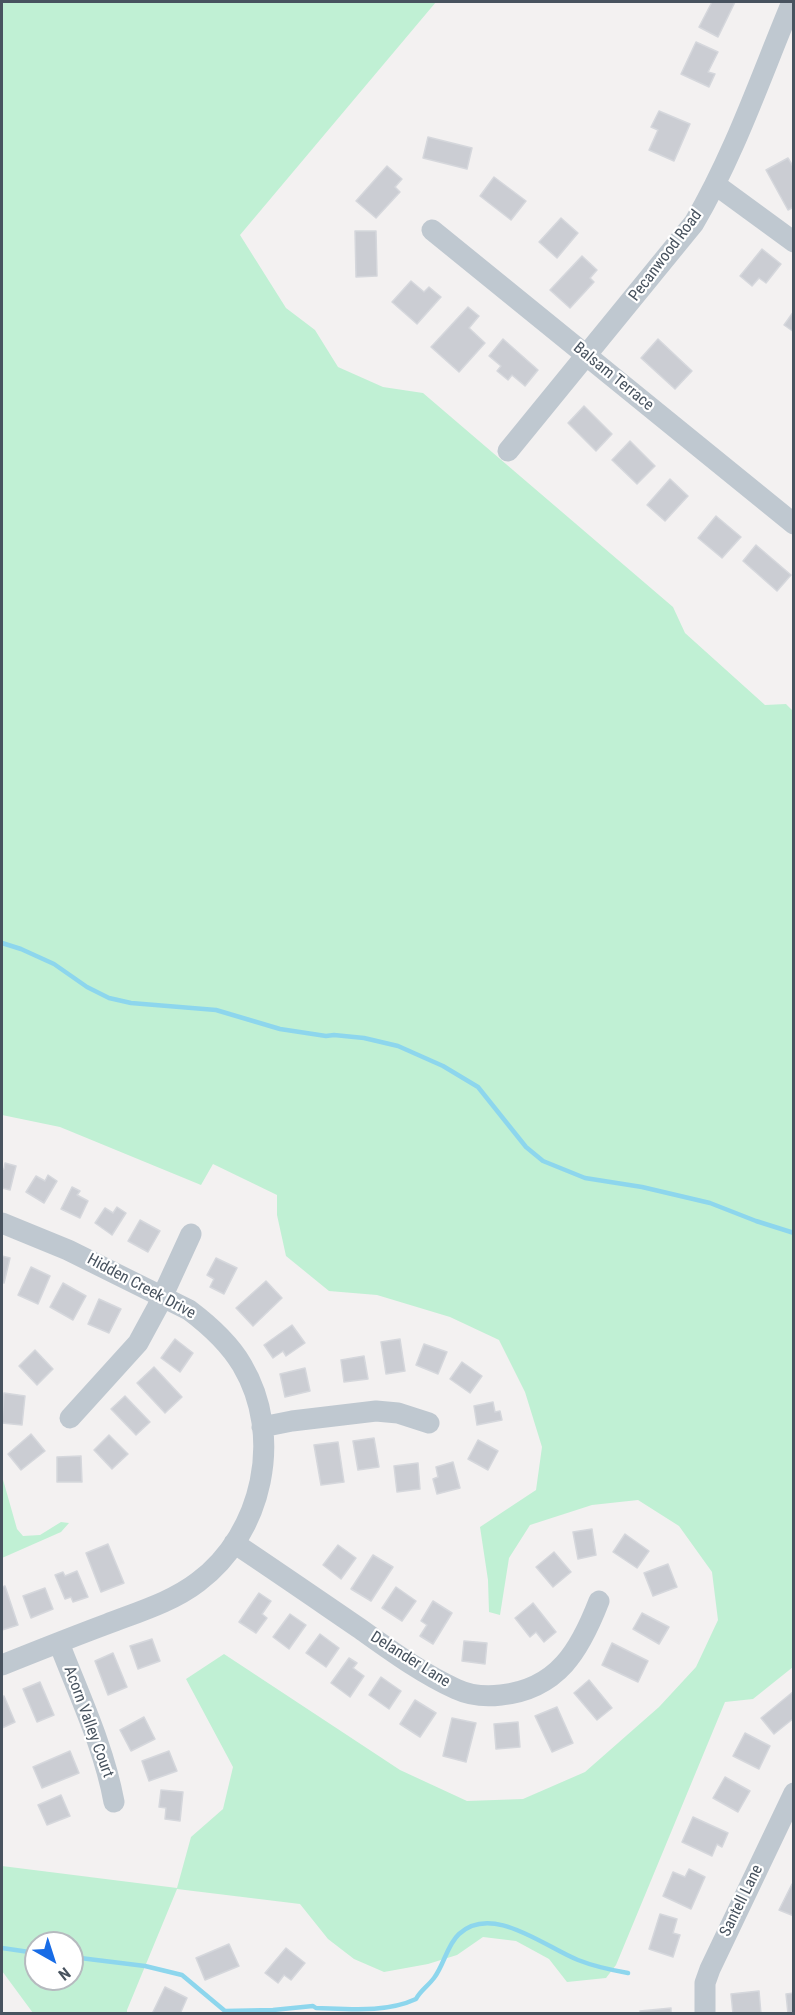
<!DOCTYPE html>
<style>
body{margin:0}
#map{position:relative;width:795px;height:2015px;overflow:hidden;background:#f3f1f1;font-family:"Roboto Condensed",sans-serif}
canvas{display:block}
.frame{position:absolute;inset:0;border:3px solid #48535f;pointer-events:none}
.north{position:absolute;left:24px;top:1931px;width:60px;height:60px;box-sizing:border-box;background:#fff;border:2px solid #b6babf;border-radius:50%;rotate:141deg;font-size:16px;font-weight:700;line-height:24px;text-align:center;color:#48535f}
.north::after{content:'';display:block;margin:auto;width:21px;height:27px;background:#186ce6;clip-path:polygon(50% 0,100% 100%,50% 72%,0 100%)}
</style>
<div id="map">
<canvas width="795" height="2015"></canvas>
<div class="frame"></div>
<div class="north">N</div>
</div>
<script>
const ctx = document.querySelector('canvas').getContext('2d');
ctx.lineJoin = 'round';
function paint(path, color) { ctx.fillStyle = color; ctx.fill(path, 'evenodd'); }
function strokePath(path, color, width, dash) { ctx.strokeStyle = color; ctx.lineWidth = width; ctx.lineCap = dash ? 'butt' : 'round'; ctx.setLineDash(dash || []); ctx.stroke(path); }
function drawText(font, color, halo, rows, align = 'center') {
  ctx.font = font + ' "Roboto Condensed",sans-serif'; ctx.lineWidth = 4.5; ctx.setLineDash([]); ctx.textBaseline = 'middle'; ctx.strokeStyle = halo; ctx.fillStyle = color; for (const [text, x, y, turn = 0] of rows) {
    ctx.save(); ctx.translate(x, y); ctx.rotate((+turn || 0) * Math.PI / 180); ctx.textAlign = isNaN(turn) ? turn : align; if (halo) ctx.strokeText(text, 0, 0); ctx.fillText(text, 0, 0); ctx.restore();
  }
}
paint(new Path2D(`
 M2,2h434l-196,233 46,73 29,22 23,37 45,20 40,6 250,214 12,26 80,72 21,-1 7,7v956l-40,32 -28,3 -109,263 -10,13 -39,4 -18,-23 -33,-18 -33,-4 -26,18 -29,9 -44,8 -30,-13 -26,-20 -28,-35 -123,-15 -50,121v3h-94l-31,-42v-105l175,22 14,-51 32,-28 10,-42 -47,-88 38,-25 176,116 67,31 56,-2 62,-27 74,-65 37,-40 22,-47 -6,-48 -33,-46 -41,-26 -46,5 -62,20 -21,33 -9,57 -11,-3 -1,-32 -8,-53 56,-37 6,-43 -17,-55 -26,-52 -49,-23 -73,-22 -48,-4 -43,-35 -9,-41v-20l-64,-31 -12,21 -141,-58 -58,-12zM36,1943h36v36h-36z
 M2,1476l15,53 6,7 17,-1 21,-13 8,1 -8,9 -59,26z`), '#c0f0d4');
strokePath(new Path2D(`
 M2,943l19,6 33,15 33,23 22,11 22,5 85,7 64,19 46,7 8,-1 30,3 34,8 45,20 35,21 48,60 17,14 42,17 57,9 68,16 46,18 38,12
 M2,1948l34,5
 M72,1957l73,9 37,9 43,36 48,-1 40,-4 3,2c33,1 70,5 100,-9 4,-8 12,-13 18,-21 10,-13 13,-33 25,-44 33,-31 86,13 119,26 15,6 33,10 50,13`), '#8dd6ed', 4.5);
const building = new Path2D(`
 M712,2h23l-17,35 -19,-10z
 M696,42l22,10 -10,20 7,2 -6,13 -28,-13z
 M659,111l31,13 -16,37 -25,-11 9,-20 -7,-3z
 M428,137l44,11 -5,21 -44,-11z
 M788,158l6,10v39l-6,3 -22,-40z
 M387,166l15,13 -7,8 5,5 -24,26 -20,-17z
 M494,177l32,24 -15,19 -31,-24z
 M561,218l17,15 -21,25 -18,-16z
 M355,231h21l1,45 -21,1z
 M762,249l19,15 -15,19 -7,-5 -7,8 -12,-10z
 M582,256l15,14 -7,8 4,4 -24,26 -20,-18z
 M411,281l13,11 5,-5 12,10 -24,27 -25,-22z
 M468,307l11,9 -10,12 16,15 -26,29 -28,-25z
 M794,311v21l-10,-7z
 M503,339l35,31 -13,16 -13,-11 -4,5 -11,-9 4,-5 -12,-10z
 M658,339l34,32 -17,18 -34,-31z
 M584,406l28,28 -16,17 -28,-28z
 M630,441l25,25 -18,18 -25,-24z
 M670,479l18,17 -23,25 -18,-16z
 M716,516l25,21 -19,21 -24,-20z
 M756,545l35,30 -14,16 -34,-30z
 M5,1163l11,3 -6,24 -8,-2v-19h2z
 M48,1175l9,6 -13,22 -18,-11 10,-16 9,5z
 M72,1187l8,4 -3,4 11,6 -8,17 -19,-9z
 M117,1207l9,6 -14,22 -17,-12 10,-15 8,5z
 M140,1220l20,11 -12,21 -20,-11z
 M2,1256l8,2 -6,25 -2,-1z
 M216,1258l21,10 -13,26 -14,-7 4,-8 -7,-4z
 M31,1267l19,9 -12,28 -20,-9z
 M266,1281l16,17 -29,28 -17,-18z
 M63,1283l23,13 -13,24 -23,-13z
 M99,1299l22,10 -12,24 -21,-9z
 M292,1325l13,18 -19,13 -3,-5 -10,7 -9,-13z
 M175,1339l18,14 -13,19 -19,-14z
 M400,1339l5,32 -19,3 -5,-32z
 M424,1344l23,8 -9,22 -22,-9z
 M35,1350l18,19 -16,16 -18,-19z
 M364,1356l4,23 -24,3 -3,-22z
 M462,1362l20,14 -12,17 -20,-14z
 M154,1367l28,30 -17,16 -28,-30z
 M305,1368l5,23 -25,6 -5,-23z
 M4,1393l21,3 -3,29 -20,-2z
 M125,1396l25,26 -14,13 -25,-26z
 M493,1402l2,10 5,-1 2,9 -25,5 -3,-19z
 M31,1434l14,17 -24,19 -13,-16z
 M109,1435l19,19 -16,15 -18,-19z
 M374,1438l5,29 -21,3 -5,-29z
 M478,1440l20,11 -10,19 -20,-11z
 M338,1442l6,40 -23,3 -7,-40z
 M81,1456l1,26h-25v-25z
 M453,1462l7,26 -23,6 -4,-15 5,-2 -2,-10z
 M418,1463l2,26 -23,3 -3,-26z
 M592,1529l4,26 -18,4 -5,-27z
 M625,1534l24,17 -12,17 -24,-16z
 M108,1544l16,39 -23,9 -15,-39z
 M338,1545l18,13 -15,21 -18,-14z
 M554,1552l17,20 -18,15 -17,-20z
 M373,1555l20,12 -22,34 -20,-12z
 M668,1564l9,23 -24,9 -9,-23z
 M77,1571l11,26 -15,5 -2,-5 -6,2 -10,-24 8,-3 2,4z
 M5,1586l13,39 -16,5v-43z
 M396,1587l20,14 -14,20 -20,-13z
 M45,1588l8,21 -22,9 -8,-22z
 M259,1593l12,8 -9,13 5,4 -11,15 -17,-11z
 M433,1601l19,12 -19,31 -13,-8 7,-11 -6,-4z
 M533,1603l23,29 -12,10 -8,-10 -6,5 -15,-19z
 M642,1613l27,14 -10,17 -26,-15z
 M290,1614l16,11 -17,24 -16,-12z
 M320,1634l19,14 -13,19 -20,-14z
 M152,1639l8,22 -22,8 -8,-23z
 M464,1641l23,2 -2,21 -23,-3z
 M612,1643l36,18 -10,21 -36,-17z
 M113,1653l14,34 -19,8 -13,-34z
 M349,1658l8,5 -4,5 11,8 -14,21 -19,-14z
 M381,1677l20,14 -12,18 -20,-14z
 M589,1680l23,28 -15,12 -23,-27z
 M40,1682l14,33 -17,7 -14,-33z
 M794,1691v27l-20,16 -13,-16z
 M4,1696l11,26 -13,6v-31z
 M415,1700l21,13 -16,24 -20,-13z
 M557,1707l16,36 -21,9 -17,-36z
 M144,1717l11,22 -24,12 -11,-21z
 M452,1718l24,5 -10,39 -23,-6z
 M518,1722l2,25 -24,2 -2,-25z
 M745,1733l25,13 -11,23 -26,-13z
 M70,1751l9,22 -37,15 -9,-21z
 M169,1751l8,20 -28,10 -7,-20z
 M725,1777l25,14 -12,21 -25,-14z
 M161,1790l22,2 -3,29 -15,-2 1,-11 -7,-1z
 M61,1795l9,21 -23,9 -9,-20z
 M693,1817l35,16 -6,14 -5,-3 -5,12 -30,-14z
 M689,1869l16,8 -14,32 -28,-13 10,-24 12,5z
 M792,1884l2,1v31l-15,-6z
 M660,1914l17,5 -4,14 7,2 -7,22 -24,-8z
 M229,1944l10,22 -34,14 -9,-22z
 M286,1948l19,15 -14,17 -7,-5 -6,8 -13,-10z
 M165,1987l22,11 -7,16h-28z
 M759,1991l2,23h-28l-2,-20z
 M794,1993v21h-6l-2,-20z
 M671,2008v6h-30l-1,-3z`);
paint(building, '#cbcdd3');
strokePath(building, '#d5d7dc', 1.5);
strokePath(new Path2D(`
 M716,185l78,57
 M432,230l362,294
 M508,451l186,-228c41,-70 67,-147 98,-221
 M2,1223l66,27 121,60c20,15 40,33 53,55 42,71 21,168 -44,217 -26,20 -60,30 -91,42 -35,13 -70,27 -105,41
 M70,1418l68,-75 19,-35 34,-74
 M262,1427l30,-6 84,-10 22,2 31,10
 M234,1543c42,28 84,57 125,85 31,22 62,45 97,61 13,6 30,8 45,6 57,-6 79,-45 98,-94
 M59,1643c20,52 45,104 55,159
 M705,2014v-31l5,-14 84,-176`), '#bfc8d0', 21);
drawText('16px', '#48535f', '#fff', [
 ["Pecanwood Road",666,256,-53],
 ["Balsam Terrace",613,377,39],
 ["Hidden Creek Drive",141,1287,28],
 ["Delander Lane",410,1660,32],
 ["Acorn Valley Court",88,1722,70],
 ["Santell Lane",742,1901,-64]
]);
</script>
